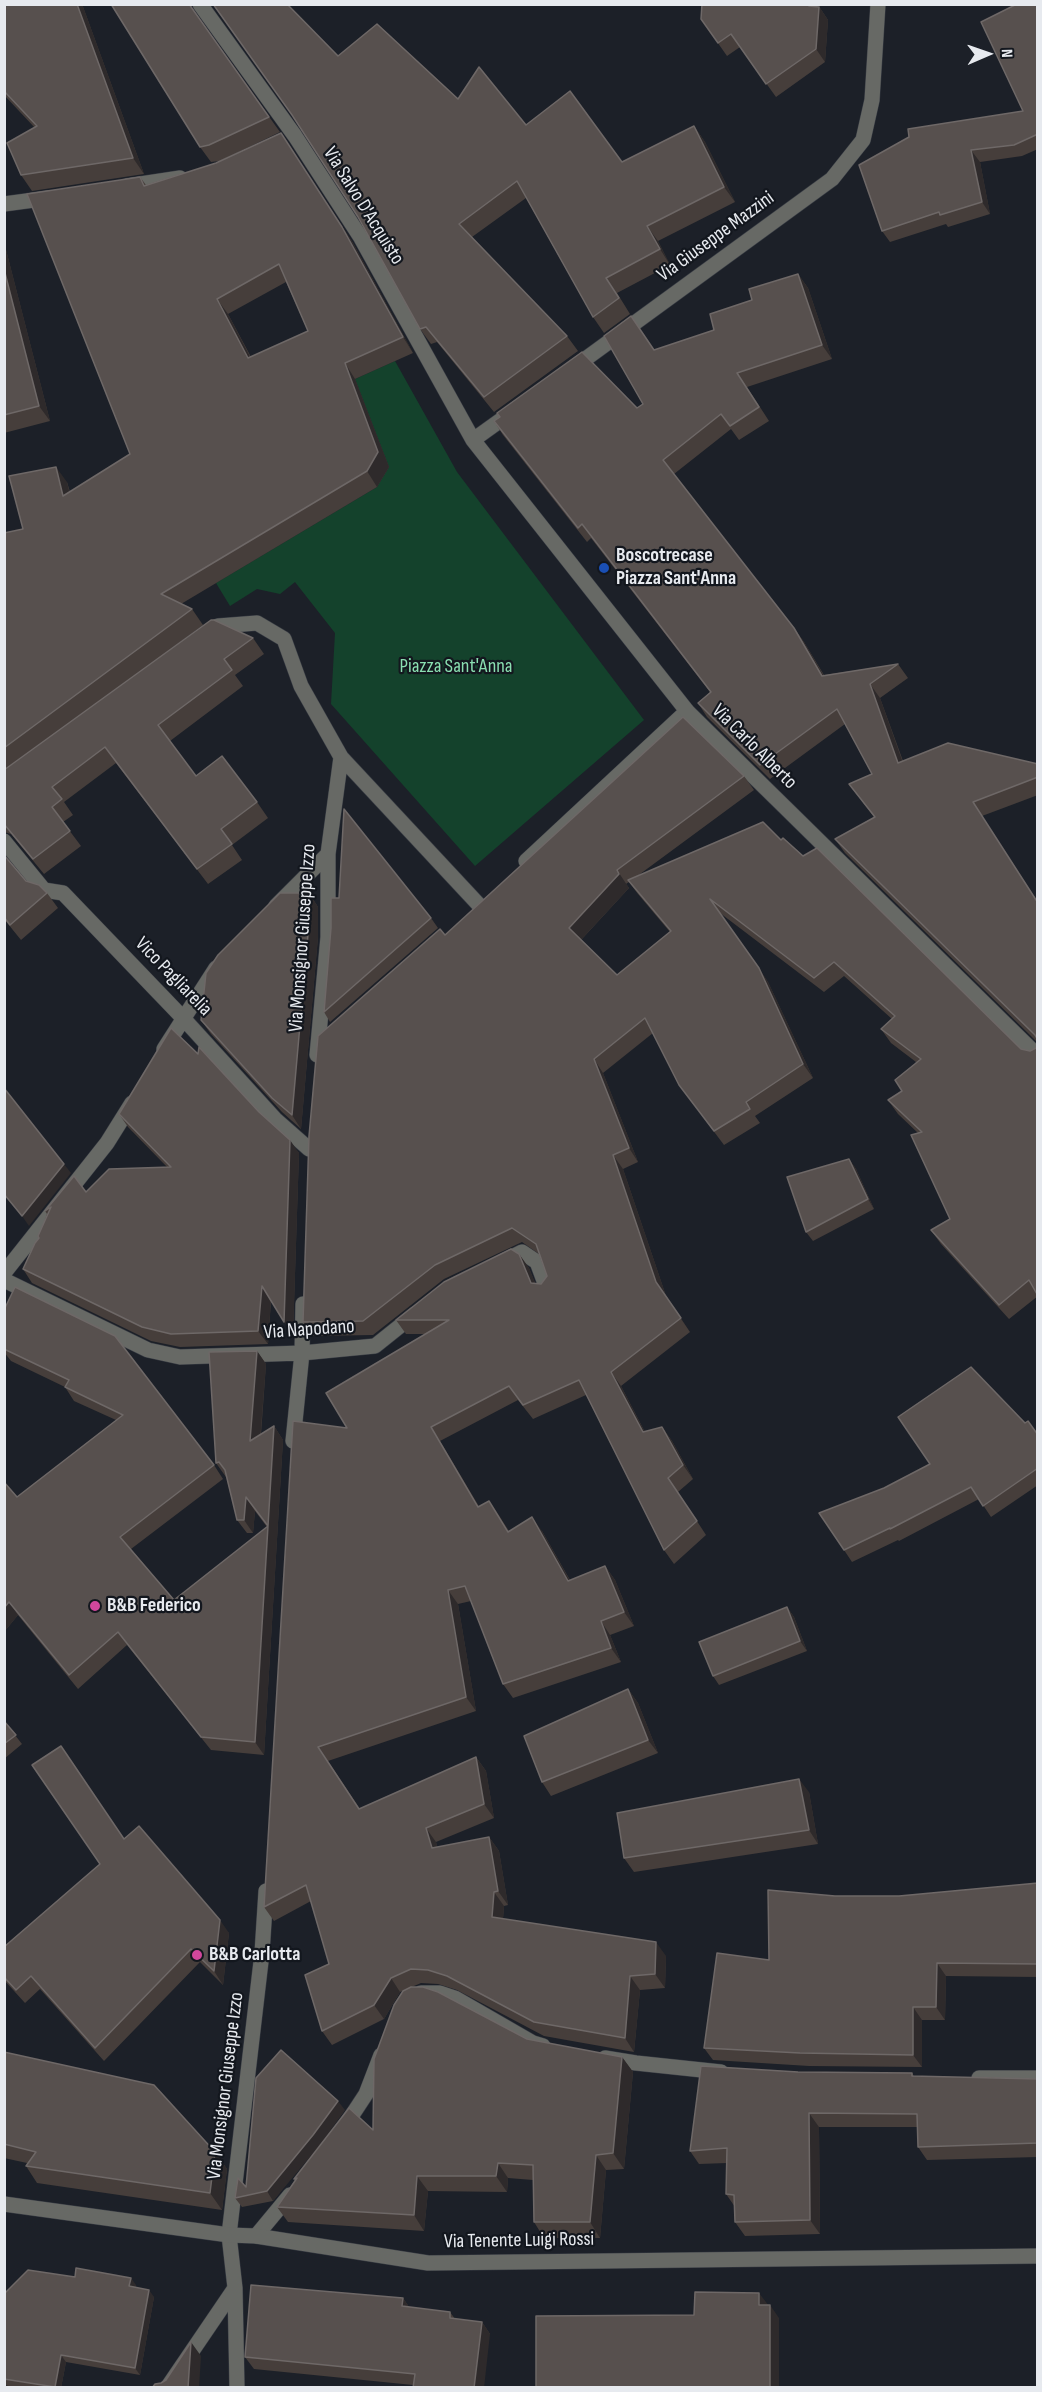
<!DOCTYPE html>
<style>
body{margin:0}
#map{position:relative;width:1042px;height:2392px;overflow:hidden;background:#1c2028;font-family:"Sofia Sans Condensed",sans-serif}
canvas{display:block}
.frame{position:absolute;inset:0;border:6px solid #e7eaef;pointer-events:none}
.north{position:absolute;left:958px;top:24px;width:60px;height:60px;-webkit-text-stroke:4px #13171e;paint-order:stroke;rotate:88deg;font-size:16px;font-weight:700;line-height:24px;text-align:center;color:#e7eaef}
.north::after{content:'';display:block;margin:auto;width:21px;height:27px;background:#e7eaef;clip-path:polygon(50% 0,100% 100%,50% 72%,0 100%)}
</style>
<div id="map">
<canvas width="1042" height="2392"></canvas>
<div class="frame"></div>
<div class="north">N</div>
</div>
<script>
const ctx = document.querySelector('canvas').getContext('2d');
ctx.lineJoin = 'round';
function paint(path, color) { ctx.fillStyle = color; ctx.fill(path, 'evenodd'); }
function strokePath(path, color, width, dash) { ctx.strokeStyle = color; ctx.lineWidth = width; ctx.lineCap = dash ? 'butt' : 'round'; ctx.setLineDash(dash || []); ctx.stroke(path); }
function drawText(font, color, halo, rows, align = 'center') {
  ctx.font = font + ' "Sofia Sans Condensed",sans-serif'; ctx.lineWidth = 4.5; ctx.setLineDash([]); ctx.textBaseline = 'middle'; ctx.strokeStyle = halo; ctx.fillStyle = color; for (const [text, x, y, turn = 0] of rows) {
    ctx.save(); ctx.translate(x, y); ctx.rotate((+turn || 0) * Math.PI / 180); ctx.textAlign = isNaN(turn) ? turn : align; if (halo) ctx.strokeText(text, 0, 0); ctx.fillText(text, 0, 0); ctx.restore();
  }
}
paint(new Path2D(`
 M395,361l62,111 187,248 -169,146 -144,-162 4,-71 -40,-51 -15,12 -23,-5 -27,17 -14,-23 161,-96 12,-20 -34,-88z`), '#14422c');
const minor = new Path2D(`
 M127,186l53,-8
 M4,204l45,-6
 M208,633l10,-7 39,-3 27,16 17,47 40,71 138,148
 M4,841l40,49 19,3 120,125 92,101 34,30
 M526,861l161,-150
 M276,906l52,-52
 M164,1049l52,-81
 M317,1055l11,-118v-83l13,-97
 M502,1262l20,-10 15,10 10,27
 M4,1273l103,-130 25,-40
 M4,1280l144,70 32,7 122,-4 73,-7 40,-32
 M293,1441l9,-88 1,-49
 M421,1993h19l15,5 78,45 10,3
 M605,2058l31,5 85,9
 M979,2078h59
 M343,2129l23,-35 15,-39
 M256,2236l34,-41
 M167,2388l68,-100
 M237,2388l-2,-100 -6,-53 33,-282 4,-62`);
const tertiary = new Path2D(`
 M200,4l95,132 66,102 112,202 214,271 351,345
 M573,368l259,-189 31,-39 9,-40 6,-96
 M473,440l39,-28
 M4,2204l225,31 27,1 172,27 610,-7`);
strokePath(minor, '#383c44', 16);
strokePath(tertiary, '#383c44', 16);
strokePath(minor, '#676965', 15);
strokePath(tertiary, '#676965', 15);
paint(new Path2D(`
 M4,4h78l62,170 -112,17 -11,-16 14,-47 -31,-33z
 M111,4h80l1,5 88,123 -60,29 -9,1 -11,-15z
 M1038,4v145l-16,7 -42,6 10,52 -42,13 -2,-3 -56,18 -8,-11 -23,-66 164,-54z
 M820,8l8,12 -3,42 -49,35 -36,-50 -13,9 -26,-37z
 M338,56l120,43 164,63 72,-36 11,16 30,60 -77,39 12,24 -53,28 13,21 -26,19 -11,-16 -67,-119 -54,39 95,99 11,15 -84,61 -57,-70 -6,2 -11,-15 -62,-112 -63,-98z
 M281,133l72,110 60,110 -58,26 34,88 -12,20 -196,117 11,5 11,16 -67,50 117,-37 11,16 -29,21 8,11 -73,55 26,35 61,26 11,16 -36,27 10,15 -34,24 -92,-121 -52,39 9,13 -10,7 18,24 -37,28 -33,-40 -7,-2v-299l19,-4 44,-47 3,10 60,-38 10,-277 6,8 70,-22zM286,282l22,49 -57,26 -23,-43z
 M4,242l46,179 -46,12z
 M798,274l10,14 24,71 -85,28 22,34 -30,19 -8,-11 -57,45 120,154 10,14 20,33 74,-11 10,14 -28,20 23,63 135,3v31l-56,21 56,86v394l-29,23 -68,-75 -10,-14 19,-11 -32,-86 -20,-19 -10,-14 14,-9 14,-29 -25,-19 -10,-14 11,-10 -48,-43 -20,16 -104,-79 48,69 45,96 -58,38 5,7 -36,22 -45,-60 -26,-52 -50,40 35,89 -15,7 43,127 24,36 -69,54 24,46 17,-5 10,14 21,38 -15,13 28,43 -32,29 -10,-14 -78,-155 -53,24 -15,-19 -78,41 39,66 10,-6 20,30h33l28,49 35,-14 10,14 19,46 -24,9 11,27 -108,36 -10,-14 -32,-83 -13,3 18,107 -148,50 32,48 116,-52 10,14 8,47 -58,24 1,5 52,-10 10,14 9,54 -4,1 -1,13 163,37 -1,32 -25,2 -6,62 -90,-16 -87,-46 -19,-6 -17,-1 -21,9 -16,27 -52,26 -10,-14 7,-67 -18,-63 -37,20 -10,-14 83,-479 78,-94h-19l-10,-14 123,-66 10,14 6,15 6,1 6,-8 -8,-22 -17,-12 -78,37 -71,56 -61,1 -9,-14 142,-387 299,-159 10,14 -118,87 145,-37 22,16 218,193 9,2 6,-3 1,-6 -192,-189 -10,-14 39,-22 -25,-33 23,-10 -27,-50 -75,55 -63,-62 -9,-14 12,-11 -119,-154 -4,4 -84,-107 -9,-14 143,-13 6,-4 12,-54 59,-20 38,-30zM629,882l9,12 32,38 -53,43 -36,-35 48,-52 -3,-4z
 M4,855l22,26 21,12 11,15 -37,32 -17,-21z
 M309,893l9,14v30l-17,192 -19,-17 -71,-78 -10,-14z
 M339,898l92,20 7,10 -108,94 -6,-10z
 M259,1112l40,41 -6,182 -22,-34 -3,43 -88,3 -29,-6 -119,-58 -9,-14 16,-31 8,-24 -2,-3 29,-35 12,16 81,-25 -39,-40 -9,-13z
 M849,1159l7,10 18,40 -61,32 -7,-9z
 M4,1310l210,155 9,14 -92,70 43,51 93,-73 -12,-16 -2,22h-6l-10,-13 -11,-44v1l-10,-14 41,-112 9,13 -5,70 13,-8 9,14 -19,315 -53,-5 -84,-105 -49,44 -60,-74 -14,17v-150l13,15 99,-77 -42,-19 -9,-14 -54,-26 -7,-9z
 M1025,1423l13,11v51l-47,32 -12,-18 -80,42 -1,-1 -46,22 -8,-12 40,-62z
 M787,1607l7,10 13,34 -88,34 -6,-9z
 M628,1689l10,14 20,50 -107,43 -9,-14z
 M4,1721l18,23 -18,15z
 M809,1792l9,52 -184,28 -10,-14z
 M124,1839l105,94 -6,52 -23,-23 -96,99 -64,-72 -15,14 -21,-23v-33l96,-83z
 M1038,1883v94l-92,-1 -1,44h-23v47l-113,-1 -96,-6 -9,-12 65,-88 66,-64h64z
 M527,2039l95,18 11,15 -9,97 -18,1 -6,68h-56l-10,-16 -1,-42 -25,-2 -1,14 -79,-1 -4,40 -136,-9 -11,-15 18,-27 -1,-1 79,-49z
 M4,2052l211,100 12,17 -5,41 -185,-27 -11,-17 1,-3 -23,-5z
 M798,2072l114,1 2,3 124,3v78l-111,3 -9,-13 -1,-20h-98l1,107 -75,2 -10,-14v-15l-9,-13 1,-31 -28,1 -9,-13z
 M345,2110l-72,91 -31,6 -7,-9 11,-11z
 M136,2285l-1,3 19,9 -14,78 -74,-13 -5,26h-43l-14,-3v-91z
 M403,2298l6,9 41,5 5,7 27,3 8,12 -77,51 -159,-16 -9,-12z`), '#463e3b');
paint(new Path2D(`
 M77,4h5l62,170 -11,-16z
 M810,4h10v4l8,12 -3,42 -9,-13z
 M694,126l11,16 30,60 -11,-15z
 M281,133l72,110 60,110 -10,-16z
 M971,150l9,12 10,52 -8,-12z
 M647,226l11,15 12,24 -10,-16z
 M4,242l46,179 -11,-15 -35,-137z
 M798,274l10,14 24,71 -10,-14z
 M217,299l11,15 31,60 -11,-16z
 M345,363l10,16 34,88 -12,20 -10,-16z
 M56,467l11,15 7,30 -11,-16z
 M794,628l10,14 28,48 -10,-14z
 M870,684l10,14 28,79 -10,-14z
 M617,870l12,18 -50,54 -10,-14z
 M309,893l9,14v30l-17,192 -9,-14z
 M759,968l9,14 45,96 -10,-14z
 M594,1059l9,14 35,89 -9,-14z
 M290,1140l9,13 -6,182 -9,-13z
 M613,1155l10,14 43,127 24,36 -34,-50z
 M849,1159l7,10 18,40 -6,-10z
 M64,1164l7,9 -42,53 -7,-10z
 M519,1254l10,14 12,29 -10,-14z
 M262,1286l9,13 -3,45 -10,-13z
 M257,1351l9,13 -7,90 -9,-13z
 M611,1372l10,14 31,60 -9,-14z
 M274,1426l9,14 -19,315 -9,-13z
 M431,1427l9,14 48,80 -10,-14z
 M662,1427l10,14 21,38 -10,-14z
 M246,1497l9,14 -2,22 -9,-13z
 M489,1501l10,14 19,31 -10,-14z
 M532,1517l10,14 36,64 -10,-14z
 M605,1566l10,14 19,46 -10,-14z
 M448,1590l10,14 18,107 -10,-14z
 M9,1602l9,13 -14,17v-24z
 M787,1607l7,10 13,34 -7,-10z
 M601,1621l9,14 11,27 -10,-14z
 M628,1689l10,14 20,50 -10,-13z
 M476,1757l10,14 8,47 -10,-14z
 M799,1779l10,13 9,52 -9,-14z
 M426,1828l10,14 5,20 -9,-14z
 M489,1837l10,14 9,54 -10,-14z
 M494,1892l10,14 -2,25 -10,-14z
 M220,1920l9,13 -6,52 -9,-14z
 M656,1942l10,14 -1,32 -10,-14z
 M937,1963l9,13 -1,44 -9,-13z
 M630,1976l10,14 -6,62 -9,-14z
 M391,1978l9,14 -16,27 -10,-14z
 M913,2007l9,13v47l-9,-12z
 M622,2057l11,15 -9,97 -11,-16z
 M338,2101l7,9 -25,35 -47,56 -6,-10z
 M809,2113l10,14 1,107 -10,-14z
 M215,2152l12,17 -5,41 -12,-17z
 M596,2155l10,15 -6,68 -10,-16z
 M498,2163l10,15 -1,14 -11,-16z
 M417,2176l11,15 -4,40 -10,-16z
 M131,2278l5,7 -2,9 -5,-8z
 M149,2290l5,7 -14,78 -5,-7z
 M759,2293l10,13 -10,-1z
 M403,2298l8,12 -9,-4z
 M770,2305l9,13v70h-9z
 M482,2322l8,12 -6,54h-10z
 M191,2342l10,14 -2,32h-11z
 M61,2355l5,7 -5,26h-5l-1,-1z`), '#2e2a2b');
const building = new Path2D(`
 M4,4h73l56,154 -112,17 -14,-32 30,-17 -33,-35z
 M111,4h78l80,113 -60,28 -9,2z
 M213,4h74l51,52 39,-32 81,75 21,-32 47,58 44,-34 52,71 72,-36 30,61 -77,39 13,23 -54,29 13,20 -26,19 -76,-136 -58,43 108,112 -83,61 -58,-70 -6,2 -62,-112 -66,-102z
 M702,4h108l-1,2 10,1 -3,42 -50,35 -35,-50 -13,9 -17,-24z
 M1017,4h21v130l-24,11 -43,5 11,52 -42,13 -1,-3 -57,19 -23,-66 50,-28 -1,-8 115,-18 -42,-89z
 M281,133l61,94 61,110 -58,26 33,89 -11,19 -206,123 31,15 -188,139v-215l19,-4 -14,-53 47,-9 7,29 67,-42 -103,-260 113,-17 4,9 72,-23zM279,264l29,67 -60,27 -31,-59z
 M4,269l35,137 -35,9z
 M798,274l24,71 -85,28 22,34 -29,19 -9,-12 -58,46 131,168 28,48 76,-12 -28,20 28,79 50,-20 90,21v13l-65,25 65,101v137l-3,-5 -200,-196 40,-22 -26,-33 23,-10 -35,-65 -77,56 -62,-62 13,-11 -129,-168 -4,4 -84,-107 6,-4 -3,-4 85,-61 55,56 6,-4 -39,-68 27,-20 23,34 60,-20 -4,-16 42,-14 -3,-11z
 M211,620h3l39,18 -29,21 8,11 -74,55 38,51 26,-20 35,46 -36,27 11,15 -35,25 -92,-122 -53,40 10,12 -10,8 18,24 -37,28 -29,-35v-54z
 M683,717l61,59 -127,94 2,4 -50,54 48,47 54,-44 -43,-51 135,-58 18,18 2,-2 20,18 14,-8 204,201 9,2 6,-3 2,-7v255l-9,-16 -30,25 -68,-75 19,-11 -39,-84 11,-3 -34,-32 14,-9 -7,-11 26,-21 -40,-30 14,-13 -61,-54 -20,16 -104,-79 49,69 44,96 -57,38 4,7 -36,22 -35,-46 -34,-67 -51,41 35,89 -16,7 43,127 25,36 -70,54 32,60 19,-5 21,38 -15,13 29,43 -33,29 -85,-170 -56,25 -14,-19 -78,41 47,80 11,-6 19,31 24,-15 36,64 37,-15 19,46 -23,9 10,27 -108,36 -38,-98 -17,4 18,107 -148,50 41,62 117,-52 8,47 -58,24 6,20 57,-11 9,54 -4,1 -2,25 164,25 -1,32 -25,2 -5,62 -91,-16 -87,-46 -19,-6 -17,-1 -20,9 -17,27 -52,26 -17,-56 24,-11 -23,-79 -42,22 29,-486 54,7 -21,-35 123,-73h-53l48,-38 67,-33 8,5 12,29 10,1 6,-8 -11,-32 -24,-16 -77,37 -72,56 -60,1 6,-186 9,-100 122,-107 5,6z
 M344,809l87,109 -107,94 7,-84v-30h8z
 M4,855l22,26 13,4 8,8 -37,32 -6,-8z
 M280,893h29v30l-17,192 -20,-17 -71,-78 5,-47 12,-18z
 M171,1028l27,26 1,-7 60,65 31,28 -6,182 -22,-36 -4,45 -87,3 -29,-7 -119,-58 12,-26 4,-5 -1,-2 13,-29 -6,4 29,-35 12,16 23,-23 62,-2 -52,-53z
 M4,1088l60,76 -42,52 -18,-22z
 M849,1159l19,40 -62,33 -19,-55z
 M15,1287l100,49 99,129 -94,72 54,63 94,-74 -22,-29 -2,23h-7l-12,-50 -6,-8 -3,1 -7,-111 48,-1 -7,90 24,-15 -19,316 -54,-5 -83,-105 -49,43 -60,-73 -5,6v-126l13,15 106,-82 -58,-28 4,-7 -65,-31v-39z
 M971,1367l54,56 3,-2 10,14v33l-55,38 -12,-19 -81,42v-1l-46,22 -25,-37 65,-25 46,-24 -32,-47z
 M787,1607l13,34 -87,35 -14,-34z
 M628,1689l20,51 -106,42 -18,-46z
 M4,1721l12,14 -12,9z
 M61,1746l63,93 15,-13 81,94 -6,51 -23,-22 -96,99 -64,-72 -15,14 -12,-13v-30l96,-83 -68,-99z
 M799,1779l10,51 -185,28 -7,-45z
 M1038,1883v81l-101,-1 -1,44h-23v48l-113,-2 -96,-5 13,-95 52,7 -1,-70 67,6h64z
 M411,1987h12l15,5 89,47 95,18 -9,96 -17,2 -6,67h-56l-1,-57 -35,-2 -2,13h-79l-3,39 -137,-8 20,-29 -3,1 55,-71 24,22 1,-71 20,-54 9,-14z
 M281,2050l57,51 -25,34 -46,56 -32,7 3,-20 8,9 10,-109z
 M4,2052l150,33 61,67 -5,41 -184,-27 10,-14 -32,-8z
 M701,2066l97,6 114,1v3l126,3v64l-120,4 -1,-33 -108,-1 1,107 -75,2 -1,-27 -8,-1 1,-46 -37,3z
 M76,2268l55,10 -2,8 20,4 -14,78 -74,-13 -6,32 -51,-8v-85l24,-24 47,7z
 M251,2285l152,13 -1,8 48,6v6l32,4 -8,66h-61l2,-14 -170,-17z
 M695,2292l64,1v12h11v83h-234v-72l158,-1z
 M191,2342l-3,46h-36l3,-4 6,-1 5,-3z`);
paint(building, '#57504e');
strokePath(building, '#6e6867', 1.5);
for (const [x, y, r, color] of [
 [604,568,6,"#1a4fb4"],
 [95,1606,6,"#d1479c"],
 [197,1955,6,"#d1479c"]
]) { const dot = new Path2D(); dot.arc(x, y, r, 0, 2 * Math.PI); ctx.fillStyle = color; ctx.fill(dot); strokePath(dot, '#13171e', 2); }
drawText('20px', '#e7eaef', '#13171e', [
 ["Via Salvo D'Acquisto",363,206,58],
 ["Via Giuseppe Mazzini",716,237,-36],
 ["Via Carlo Alberto",754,747,45],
 ["Via Monsignor Giuseppe Izzo",303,938,-86],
 ["Vico Pagliarelia",173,977,46],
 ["Via Napodano",309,1330,-4],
 ["Via Monsignor Giuseppe Izzo",226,2086,-83],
 ["Via Tenente Luigi Rossi",519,2241,-1]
]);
drawText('bold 20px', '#e7eaef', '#13171e', [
 ["Boscotrecase",616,556],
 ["Piazza Sant'Anna",616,579],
 ["B&B Federico",107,1606],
 ["B&B Carlotta",209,1955]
], 'left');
drawText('20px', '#8adfb1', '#13171e', [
 ["Piazza Sant'Anna",456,667]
]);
</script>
